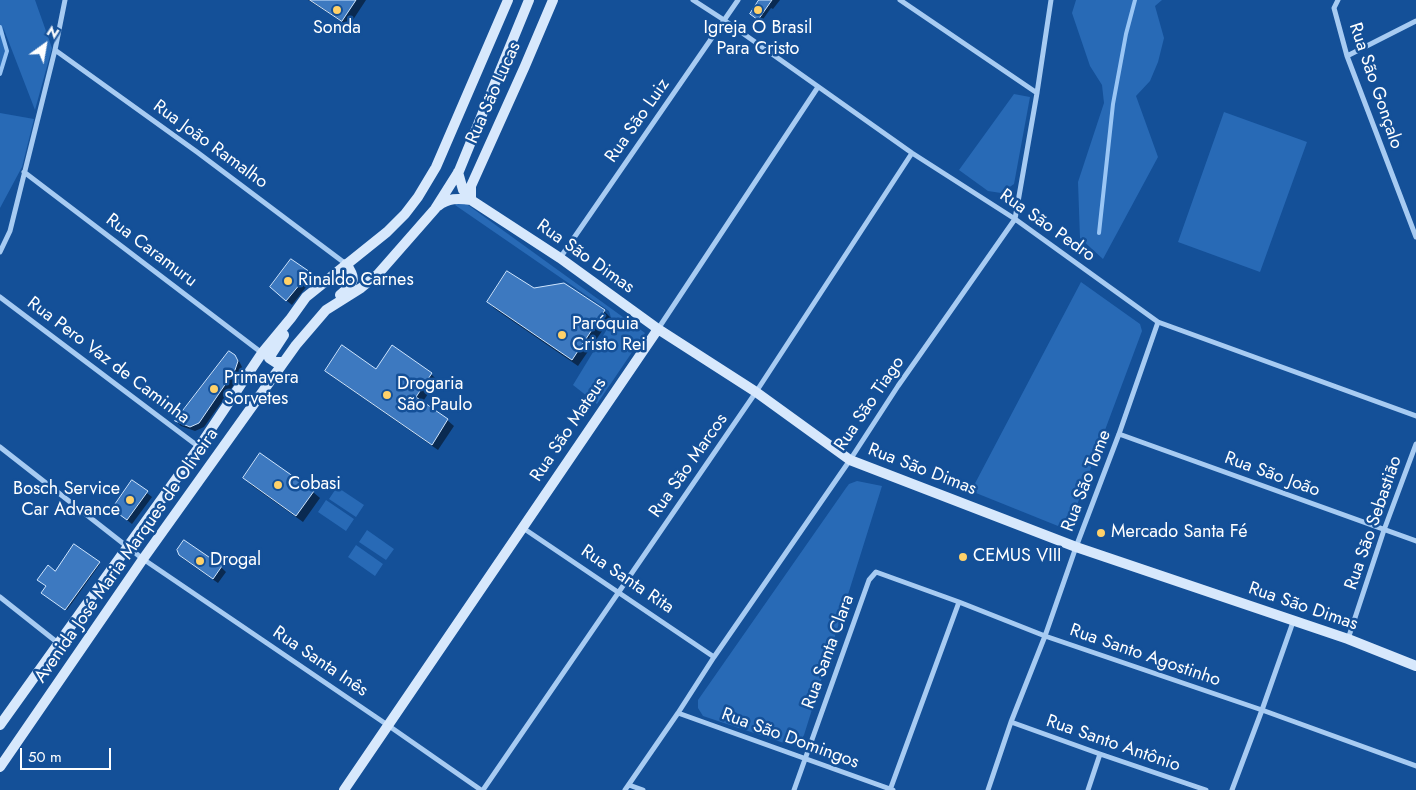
<!DOCTYPE html>
<meta charset="utf-8">
<style>
body{margin:0}
#map{position:relative;width:1416px;height:790px;overflow:hidden;background:#145098;font-family:Jost,sans-serif}
canvas{display:block}
.north{position:absolute;left:20px;top:20px;width:50px;height:50px;-webkit-text-stroke:4px #145098;paint-order:stroke;rotate:32deg;font-size:14px;font-weight:700;line-height:20px;text-align:center;color:#fff}
.north::after{content:'';display:block;margin:auto;width:18px;height:22px;background:#fff;clip-path:polygon(50% 0,100% 100%,50% 72%,0 100%)}
.scale{position:absolute;left:20px;top:748px;width:91px;height:22px;box-sizing:border-box;border:2px solid #fff;border-top:0;padding-left:6px;font-size:15px;line-height:18px;white-space:nowrap;color:#fff;-webkit-text-stroke:4px #145098;paint-order:stroke}
</style>
<div id="map">
<canvas width="1416" height="790"></canvas>
<div class="north">N</div>
<div class="scale">50 m</div>
</div>
<script>
const ctx = document.querySelector('canvas').getContext('2d');
ctx.lineJoin = 'round';
function paint(path, color) { ctx.fillStyle = color; ctx.fill(path, 'evenodd'); }
function strokePath(path, color, width, dash) { ctx.strokeStyle = color; ctx.lineWidth = width; ctx.lineCap = dash ? 'butt' : 'round'; ctx.setLineDash(dash || []); ctx.stroke(path); }
function drawText(font, color, halo, rows, align = 'center') {
  ctx.font = font + ' Jost,sans-serif'; ctx.lineWidth = 5; ctx.setLineDash([]); ctx.textBaseline = 'middle'; ctx.strokeStyle = halo; ctx.fillStyle = color; for (const [text, x, y, turn = 0] of rows) {
    ctx.save(); ctx.translate(x, y); ctx.rotate((+turn || 0) * Math.PI / 180); ctx.textAlign = isNaN(turn) ? turn : align; if (halo) ctx.strokeText(text, 0, 0); ctx.fillText(text, 0, 0); ctx.restore();
  }
}
paint(new Path2D(`
 M0,0h35l17,48 -17,62 -32,-83 4,24 -7,23z
 M1076,0h86l-7,6 9,32 -6,24 -8,19 -14,15 22,61 -55,102 -23,-21 -2,-56 26,-79 -2,-18 -12,-19 -18,-53z
 M1014,94l16,3 -16,87 -13,9 -13,-2 -29,-21z
 M1224,112l83,30 -47,130 -82,-30z
 M0,113l34,6 -12,48 -22,41z
 M461,200l184,133 -48,71 -24,-19 39,-64 -3,-10 -154,-106z
 M1081,282l59,42 2,7 -71,190 -13,5 -87,-35z
 M857,481l25,5 -78,249c-3,6 -7,9 -14,10l-87,-29 -5,-8v-8l148,-212 3,-4z
 M337,487l27,18 -8,12 -27,-18z
 M326,500l28,19 -8,12 -28,-19z
 M367,530l27,19 -8,11 -27,-18z
 M356,545l27,19 -8,12 -27,-19z`), '#286ab6');
paint(new Path2D(`
 M308,0h58l-17,26z
 M761,0h19l-7,9 -2,-1 -10,14 -7,-5z
 M309,273l4,5 -21,27 -16,-13z
 M564,284l40,27 7,7 -33,48 -83,-57 -7,-7 46,-12z
 M234,356l5,5 3,6 -2,9 -36,51 -9,4 -14,-5 -5,-5z
 M327,371l104,3 6,6 -15,23 25,17 7,6 -16,24 -105,-73z
 M245,478l68,14 7,6 -17,24 -52,-37z
 M133,482l19,15 -20,27 -19,-15z
 M185,542l36,25 5,5 -8,11 -33,-23 -5,-5z
 M75,545l25,19 -33,46 -24,-17 12,-21z`), '#0007');
strokePath(new Path2D(`
 M0,27l7,24 -7,23
 M1099,233l14,-129 13,-70 9,-34`), '#9ac6f5', 4);
const building = new Path2D(`
 M310,0h46l-14,21z
 M759,0h13l-14,20 -8,-6z
 M291,259l19,13 -24,29 -16,-14z
 M507,271l27,17 30,-5 41,27 -33,50 -85,-58z
 M342,345l34,24 16,-24 40,28 -16,24 32,22 -16,26 -107,-74z
 M229,351l6,4 3,6 -3,9 -36,53 -9,4 -15,-6z
 M260,453l54,38 -18,25 -53,-38z
 M132,480l16,11 -21,29 -15,-11z
 M184,540l38,26 -9,13 -34,-24 -2,-5z
 M74,544l26,18 -35,48 -24,-17 5,-7 -9,-6 11,-15 7,6z`);
paint(building, '#3d79c0');
strokePath(building, '#cfe5fd', 1);
strokePath(new Path2D(`
 M693,0l31,20 188,133 103,66 143,103 258,94
 M900,0l137,93
 M1338,0l-4,8 13,48 69,181
 M55,50l142,102 149,112
 M1347,56l69,-35
 M24,172l238,181
 M0,252l10,-21 45,-181 10,-50
 M560,258l178,-258
 M0,297l199,150
 M658,329l160,-242
 M1119,434l297,107
 M0,447l143,112 246,167 92,64
 M523,528l191,129
 M0,597l58,46
 M1348,639l36,-109 32,-86
 M678,713l215,77
 M1011,722l89,32 106,36
 M629,785l14,5
 M483,790l273,-398 156,-239
 M625,790l53,-77 36,-56 136,-197 48,-74 117,-167 22,-126 14,-93
 M794,790l75,-210 7,-8 83,30 86,34 217,74 154,56
 M890,790l69,-188
 M988,790l23,-68 34,-86 31,-89 43,-113 39,-112
 M1088,790l12,-36
 M1232,790l30,-80 31,-88`), '#a7cbf2', 5);
strokePath(new Path2D(`
 M458,172l5,18 8,10 89,58 98,71 98,63 94,68 226,87 272,92 68,27
 M471,200v-14l54,-120 28,-66
 M438,206c10,-8 20,-8 33,-6
 M340,295c13,-12 18,-15 6,-31
 M283,362h-8l-6,-4 15,-23
 M0,725l199,-278 63,-94 29,-35 15,-21 81,-65 18,-18 13,-17 18,-30 72,-167
 M0,767l143,-208 153,-214 30,-35 35,-22 17,-14 57,-65 24,-38 70,-171
 M344,790l314,-461`), '#d7e8fc', 10);
for (const [x, y, r, color] of [
 [337,10,5,"#ffd169"],
 [758,10,5,"#ffd169"],
 [288,281,5,"#ffd169"],
 [562,335,5,"#ffd169"],
 [214,389,5,"#ffd169"],
 [387,395,5,"#ffd169"],
 [278,485,5,"#ffd169"],
 [130,500,5,"#ffd169"],
 [1101,533,5,"#ffd169"],
 [963,557,5,"#ffd169"],
 [200,561,5,"#ffd169"]
]) { const dot = new Path2D(); dot.arc(x, y, r, 0, 2 * Math.PI); ctx.fillStyle = color; ctx.fill(dot); strokePath(dot, '#145098', 2); }
drawText('18px', '#fff', '#145098', [
 ["Sonda",337,29,"center"],
 ["Igreja O Brasil",758,29,"center"],
 ["Para Cristo",758,50,"center"],
 ["Rinaldo Carnes",298,281],
 ["Paróquia",572,325],
 ["Cristo Rei",572,346],
 ["Primavera",224,379],
 ["Sorvetes",224,400],
 ["Drogaria",397,385],
 ["São Paulo",397,406],
 ["Cobasi",288,485],
 ["Bosch Service",120,490,"right"],
 ["Car Advance",120,511,"right"],
 ["Mercado Santa Fé",1111,533],
 ["CEMUS VIII",973,557],
 ["Drogal",210,561]
], 'left');
drawText('18px', '#fff', '#145098', [
 ["Rua São Gonçalo",1375,86,71],
 ["Rua São Lucas",494,93,-66],
 ["Rua São Luiz",638,121,-55],
 ["Rua João Ramalho",210,145,36],
 ["Rua São Pedro",1047,226,35],
 ["Rua Caramuru",151,251,37],
 ["Rua São Dimas",585,257,35],
 ["Rua Pero Vaz de Caminha",108,361,37],
 ["Rua São Tiago",870,404,-56],
 ["Rua São Mateus",569,430,-56],
 ["Rua São Marcos",689,466,-55],
 ["Rua São Dimas",922,470,21],
 ["Rua São João",1272,475,20],
 ["Rua São Tome",1087,481,-69],
 ["Rua São Sebastião",1374,523,-71],
 ["Avenida José Maria Marques de Oliveira",127,556,-55],
 ["Rua Santa Rita",627,580,34],
 ["Rua São Dimas",1303,607,19],
 ["Rua Santa Clara",829,652,-70],
 ["Rua Santo Agostinho",1145,656,19],
 ["Rua Santa Inês",320,662,34],
 ["Rua São Domingos",790,739,20],
 ["Rua Santo Antônio",1113,744,19]
]);
</script>
